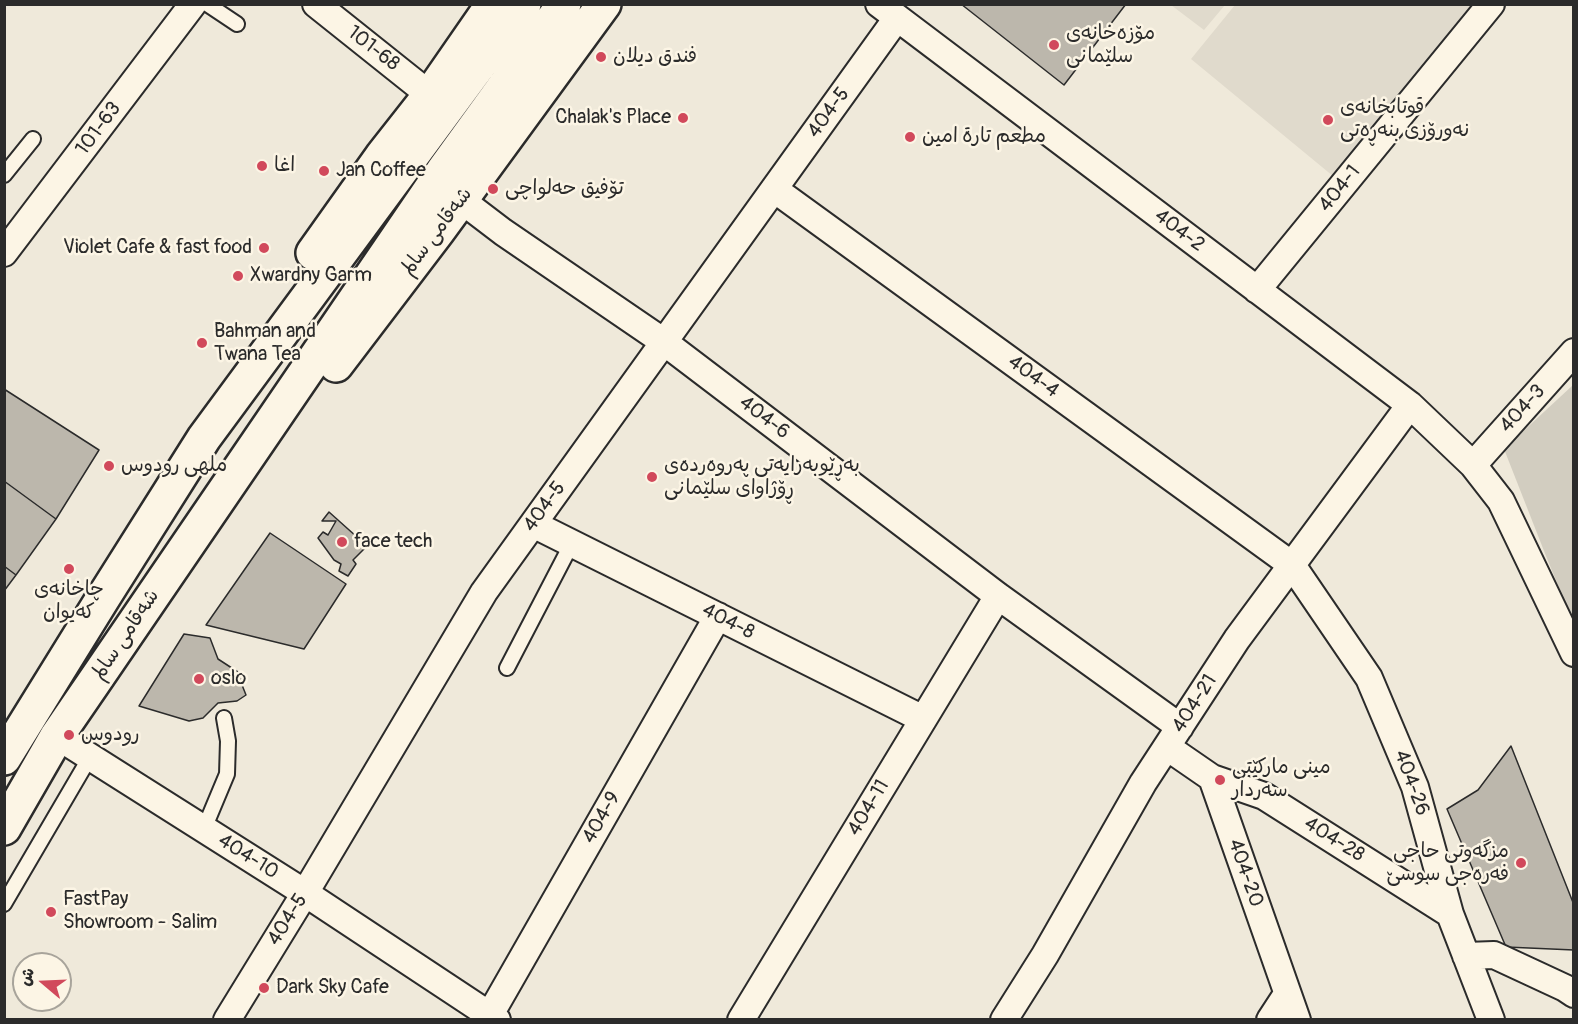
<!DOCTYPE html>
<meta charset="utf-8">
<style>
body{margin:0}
#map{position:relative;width:1578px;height:1024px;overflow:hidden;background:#efe9da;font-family:Pangolin,"Playpen Sans Arabic",sans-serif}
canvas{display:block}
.frame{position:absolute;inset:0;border:6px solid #2b2b2b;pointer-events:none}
.north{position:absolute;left:12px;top:952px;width:60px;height:60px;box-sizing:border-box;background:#fcf5e5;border:2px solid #a8a49b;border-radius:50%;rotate:289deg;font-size:16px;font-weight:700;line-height:24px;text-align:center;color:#2b2b2b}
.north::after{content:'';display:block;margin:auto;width:21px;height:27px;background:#d1495b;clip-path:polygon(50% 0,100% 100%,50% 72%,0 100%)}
</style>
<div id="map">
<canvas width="1578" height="1024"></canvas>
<div class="frame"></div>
<div class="north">ش</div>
</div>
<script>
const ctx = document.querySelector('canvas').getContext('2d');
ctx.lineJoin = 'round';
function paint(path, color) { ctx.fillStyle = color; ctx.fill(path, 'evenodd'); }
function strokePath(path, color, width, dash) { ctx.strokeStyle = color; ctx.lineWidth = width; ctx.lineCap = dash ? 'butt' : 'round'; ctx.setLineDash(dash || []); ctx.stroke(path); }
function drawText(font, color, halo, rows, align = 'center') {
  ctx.font = font + ' Pangolin,"Playpen Sans Arabic",sans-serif'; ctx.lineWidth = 5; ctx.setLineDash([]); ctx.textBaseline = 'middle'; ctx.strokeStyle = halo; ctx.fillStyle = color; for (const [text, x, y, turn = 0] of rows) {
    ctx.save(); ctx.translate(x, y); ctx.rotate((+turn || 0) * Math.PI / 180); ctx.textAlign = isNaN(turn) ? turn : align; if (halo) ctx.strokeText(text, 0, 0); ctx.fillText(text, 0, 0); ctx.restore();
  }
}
paint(new Path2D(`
 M1171,5h54l-21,25z
 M1235,5h255l-151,176 -148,-122z`), '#e0dacc');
paint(new Path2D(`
 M1573,385v237l-27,-66 -42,-107z`), '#d2cdc0');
const building = new Path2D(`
 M961,4h165l-62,81z
 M4,389l95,61 -43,69 -52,-38z
 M4,481l52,38 -40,56 -12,-9z
 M329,512l38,34 -14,14 3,4 -8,12 -9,-5 2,-7 -7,-4 -16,-22 5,-6 5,3 8,-14h-14z
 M270,533l76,51 -42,65 -98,-24z
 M4,566l12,9 -12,16z
 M184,634l26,4 8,21 23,15 1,11 4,10 -9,6 -19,2 -15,15 -14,3 -50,-15z
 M1511,746l63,159v45l-68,-3 -59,-138 31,-19z`);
paint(building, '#bcb7ac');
strokePath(building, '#2b2b2b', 1.5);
const service = new Path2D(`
 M207,4l30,20
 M4,175l29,-36
 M507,668l65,-125
 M204,829l23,-55 1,-33 -4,-23
 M4,904l86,-147`);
const minor = new Path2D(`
 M316,4l114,91
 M879,4l531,401 63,60 28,36 73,152
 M774,189l518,376 77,113 46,109 35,127 41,106
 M461,200l42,32 161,110 334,254 182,131
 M4,253l189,-249
 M1257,290l234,-286
 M1473,465l101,-113
 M533,524l390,195
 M57,736l248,157 192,127
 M1167,747l45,31 85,242
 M1212,778l52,18 186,118
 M1466,956l28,-1 71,33 9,6
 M227,1020l78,-127 179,-301 413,-574
 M487,1020l231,-404
 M741,1020l257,-424
 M1004,1020l41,-65 98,-172 94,-144 173,-234
 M1270,1020l17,-26`);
const primary = new Path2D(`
 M313,253l69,-97 48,-61 63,-91
 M336,365l102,-134 166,-227
 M4,758l99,-160 101,-160 320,-434
 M4,828l53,-92 37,-54 349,-511 121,-167`);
strokePath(service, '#2b2b2b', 18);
strokePath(minor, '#2b2b2b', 30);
strokePath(primary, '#2b2b2b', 38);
strokePath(service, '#fcf5e5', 14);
strokePath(minor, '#fcf5e5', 26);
strokePath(primary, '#fcf5e5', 33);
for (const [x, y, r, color] of [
 [1054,45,6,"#d1495b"],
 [601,57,6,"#d1495b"],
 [683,118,6,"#d1495b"],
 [1328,120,6,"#d1495b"],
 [910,137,6,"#d1495b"],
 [262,166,6,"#d1495b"],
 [324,171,6,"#d1495b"],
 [493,189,6,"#d1495b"],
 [264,248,6,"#d1495b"],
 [238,276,6,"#d1495b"],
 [202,343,6,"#d1495b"],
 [109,466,6,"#d1495b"],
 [652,477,6,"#d1495b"],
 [342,542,6,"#d1495b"],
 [69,569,6,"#d1495b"],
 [199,679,6,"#d1495b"],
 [69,735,6,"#d1495b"],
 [1220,780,6,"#d1495b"],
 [1521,863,6,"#d1495b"],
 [51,912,6,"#d1495b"],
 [264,988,6,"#d1495b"]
]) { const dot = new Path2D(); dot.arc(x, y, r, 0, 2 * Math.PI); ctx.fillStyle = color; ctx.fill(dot); strokePath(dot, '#fcf5e5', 2); }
drawText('20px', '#2b2b2b', '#fcf5e5', [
 ["مۆزەخانەی",1066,34],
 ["سلێمانی",1066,57],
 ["فندق ديلان",613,57],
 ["قوتابخانەی",1340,108],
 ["نەورۆزی بنەڕەتی",1340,131],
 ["Chalak's Place",671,118,"right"],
 ["مطعم تارة امين",922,137],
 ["اغا",274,166],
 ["Jan Coffee",336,171],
 ["تۆفیق حەلواچی",505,189],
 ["Violet Cafe & fast food",252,248,"right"],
 ["Xwardny Garm",250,276],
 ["Bahman and",214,332],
 ["Twana Tea",214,355],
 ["ملهى رودوس",121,466],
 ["بەڕێوبەرایەتی پەروەردەی",664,466],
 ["ڕۆژاوای سلێمانی",664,489],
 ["face tech",354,542],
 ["چاخانەی",69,590,"center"],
 ["کەیوان",69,613,"center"],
 ["oslo",211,679],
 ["رودوس",81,735],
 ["مینی مارکێتی",1232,768],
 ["سەردار",1232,791],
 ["مزگەوتی حاجی",1509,852,"right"],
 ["فەرەجی سوسێ",1509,875,"right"],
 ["FastPay",63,900],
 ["Showroom - Salim",63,923],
 ["Dark Sky Cafe",276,988]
], 'left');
drawText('20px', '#2b2b2b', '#fcf5e5', [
 ["101-68",373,49,38],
 ["404-5",829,113,-54],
 ["101-63",99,129,-53],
 ["404-1",1340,189,-51],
 ["404-2",1179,231,37],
 ["شەقامی سالم",437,232,-53],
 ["404-4",1033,377,36],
 ["404-3",1523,409,-48],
 ["404-6",764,418,37],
 ["404-5",545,507,-54],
 ["404-8",728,622,27],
 ["شەقامی سالم",126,635,-56],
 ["404-21",1195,704,-57],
 ["404-26",1411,783,70],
 ["404-11",869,808,-59],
 ["404-9",602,818,-60],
 ["404-28",1334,840,32],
 ["404-10",248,857,32],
 ["404-20",1245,873,71],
 ["404-5",288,920,-58]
]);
</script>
